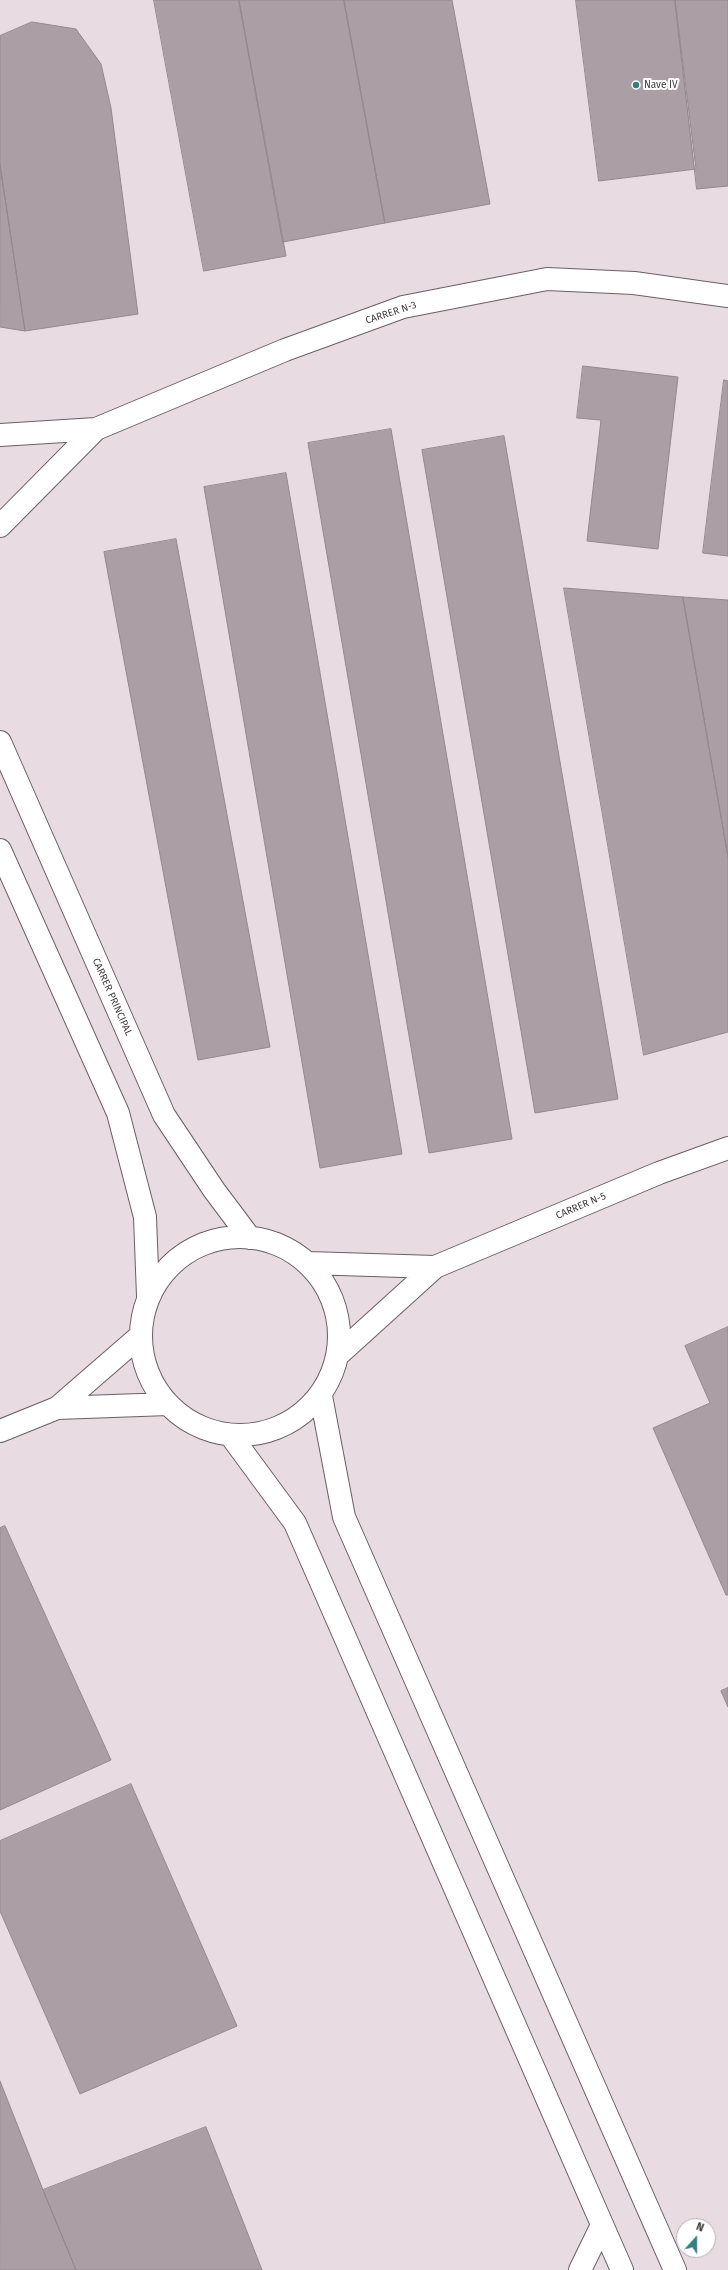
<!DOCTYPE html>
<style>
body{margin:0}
#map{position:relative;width:728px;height:2270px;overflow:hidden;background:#e9dbe2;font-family:"Fira Sans",sans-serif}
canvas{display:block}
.north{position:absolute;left:676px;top:2218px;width:40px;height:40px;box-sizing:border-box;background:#fff;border:1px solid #b2b0b1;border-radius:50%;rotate:21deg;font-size:11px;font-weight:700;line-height:16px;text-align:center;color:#3f3a3d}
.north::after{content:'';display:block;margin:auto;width:14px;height:18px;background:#367f80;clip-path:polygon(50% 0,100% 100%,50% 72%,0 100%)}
</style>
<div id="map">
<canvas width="728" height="2270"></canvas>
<div class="north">N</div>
</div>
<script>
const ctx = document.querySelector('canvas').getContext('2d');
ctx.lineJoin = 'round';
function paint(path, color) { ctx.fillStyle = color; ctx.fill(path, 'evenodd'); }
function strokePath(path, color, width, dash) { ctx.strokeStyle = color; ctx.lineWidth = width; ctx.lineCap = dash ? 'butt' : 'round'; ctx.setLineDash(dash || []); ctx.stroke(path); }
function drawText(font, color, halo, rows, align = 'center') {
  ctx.font = font + ' "Fira Sans",sans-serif'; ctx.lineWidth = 4; ctx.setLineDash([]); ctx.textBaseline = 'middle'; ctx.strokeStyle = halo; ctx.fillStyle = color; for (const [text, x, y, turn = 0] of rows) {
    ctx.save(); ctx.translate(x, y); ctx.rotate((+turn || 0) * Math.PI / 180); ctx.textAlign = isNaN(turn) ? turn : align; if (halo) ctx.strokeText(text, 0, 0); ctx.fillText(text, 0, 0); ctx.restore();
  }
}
const building = new Path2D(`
 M154,0h85l47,256 -82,15z
 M239,0h105l41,223 -102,19z
 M344,0h108l38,204 -105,19z
 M576,0h99l21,169 -97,12z
 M675,0h53v186l-31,3z
 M32,22l44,7 25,35 10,44 27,206 -113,17 -25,-166v-129z
 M0,165l25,166 -25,-4z
 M583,366l95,11 -20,172 -71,-8 14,-121 -24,-2z
 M724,380l4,1v175l-25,-3z
 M391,429l121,710 -83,14 -121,-710z
 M504,436l114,663 -83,14 -113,-663z
 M286,473l116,681 -82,14 -116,-681z
 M176,539l94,508 -72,13 -94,-508z
 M564,588l119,9 45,260v175l-84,23z
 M683,597l45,3v257z
 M728,1327v268h-2l-73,-167 57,-25 -25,-57z
 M5,1526l106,234 -111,50v-282z
 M728,1688v19l-7,-16z
 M131,1784l106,242 -157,68 -80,-183v-70z
 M0,2081l43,109 33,80h-76z
 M206,2127l56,143h-186l-33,-80z`);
paint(building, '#ac9ea5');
strokePath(building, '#95888e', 1);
const minor = new Path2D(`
 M0,435l96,-6 189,-79 118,-43 144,-28 87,4 94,13
 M0,526l96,-97
 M0,742l164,373 50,75 36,48
 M0,850l118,263 27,104 3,79
 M141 1336a99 99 0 1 1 198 0a99 99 0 1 1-198 0Z
 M308,1263l127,4
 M340,1353l95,-86 224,-94 69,-25
 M321,1396l23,121 331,753
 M57,1408l83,-72
 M0,1431l57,-23 111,-4
 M231,1436l64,87 327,747
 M580,2270l22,-45`);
strokePath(minor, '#6b5f65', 24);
strokePath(minor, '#fff', 22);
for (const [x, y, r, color] of [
 [636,85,4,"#367f80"]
]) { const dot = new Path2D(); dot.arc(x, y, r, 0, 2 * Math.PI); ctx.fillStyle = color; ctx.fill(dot); strokePath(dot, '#fff', 1.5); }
drawText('10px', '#3f3a3d', '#fff', [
 ["Nave IV",644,85]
], 'left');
drawText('10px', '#3f3a3d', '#fff', [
 ["CARRER N-3",391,313,-18],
 ["CARRER PRINCIPAL",112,997,66],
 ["CARRER N-5",581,1206,-23]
]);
</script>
